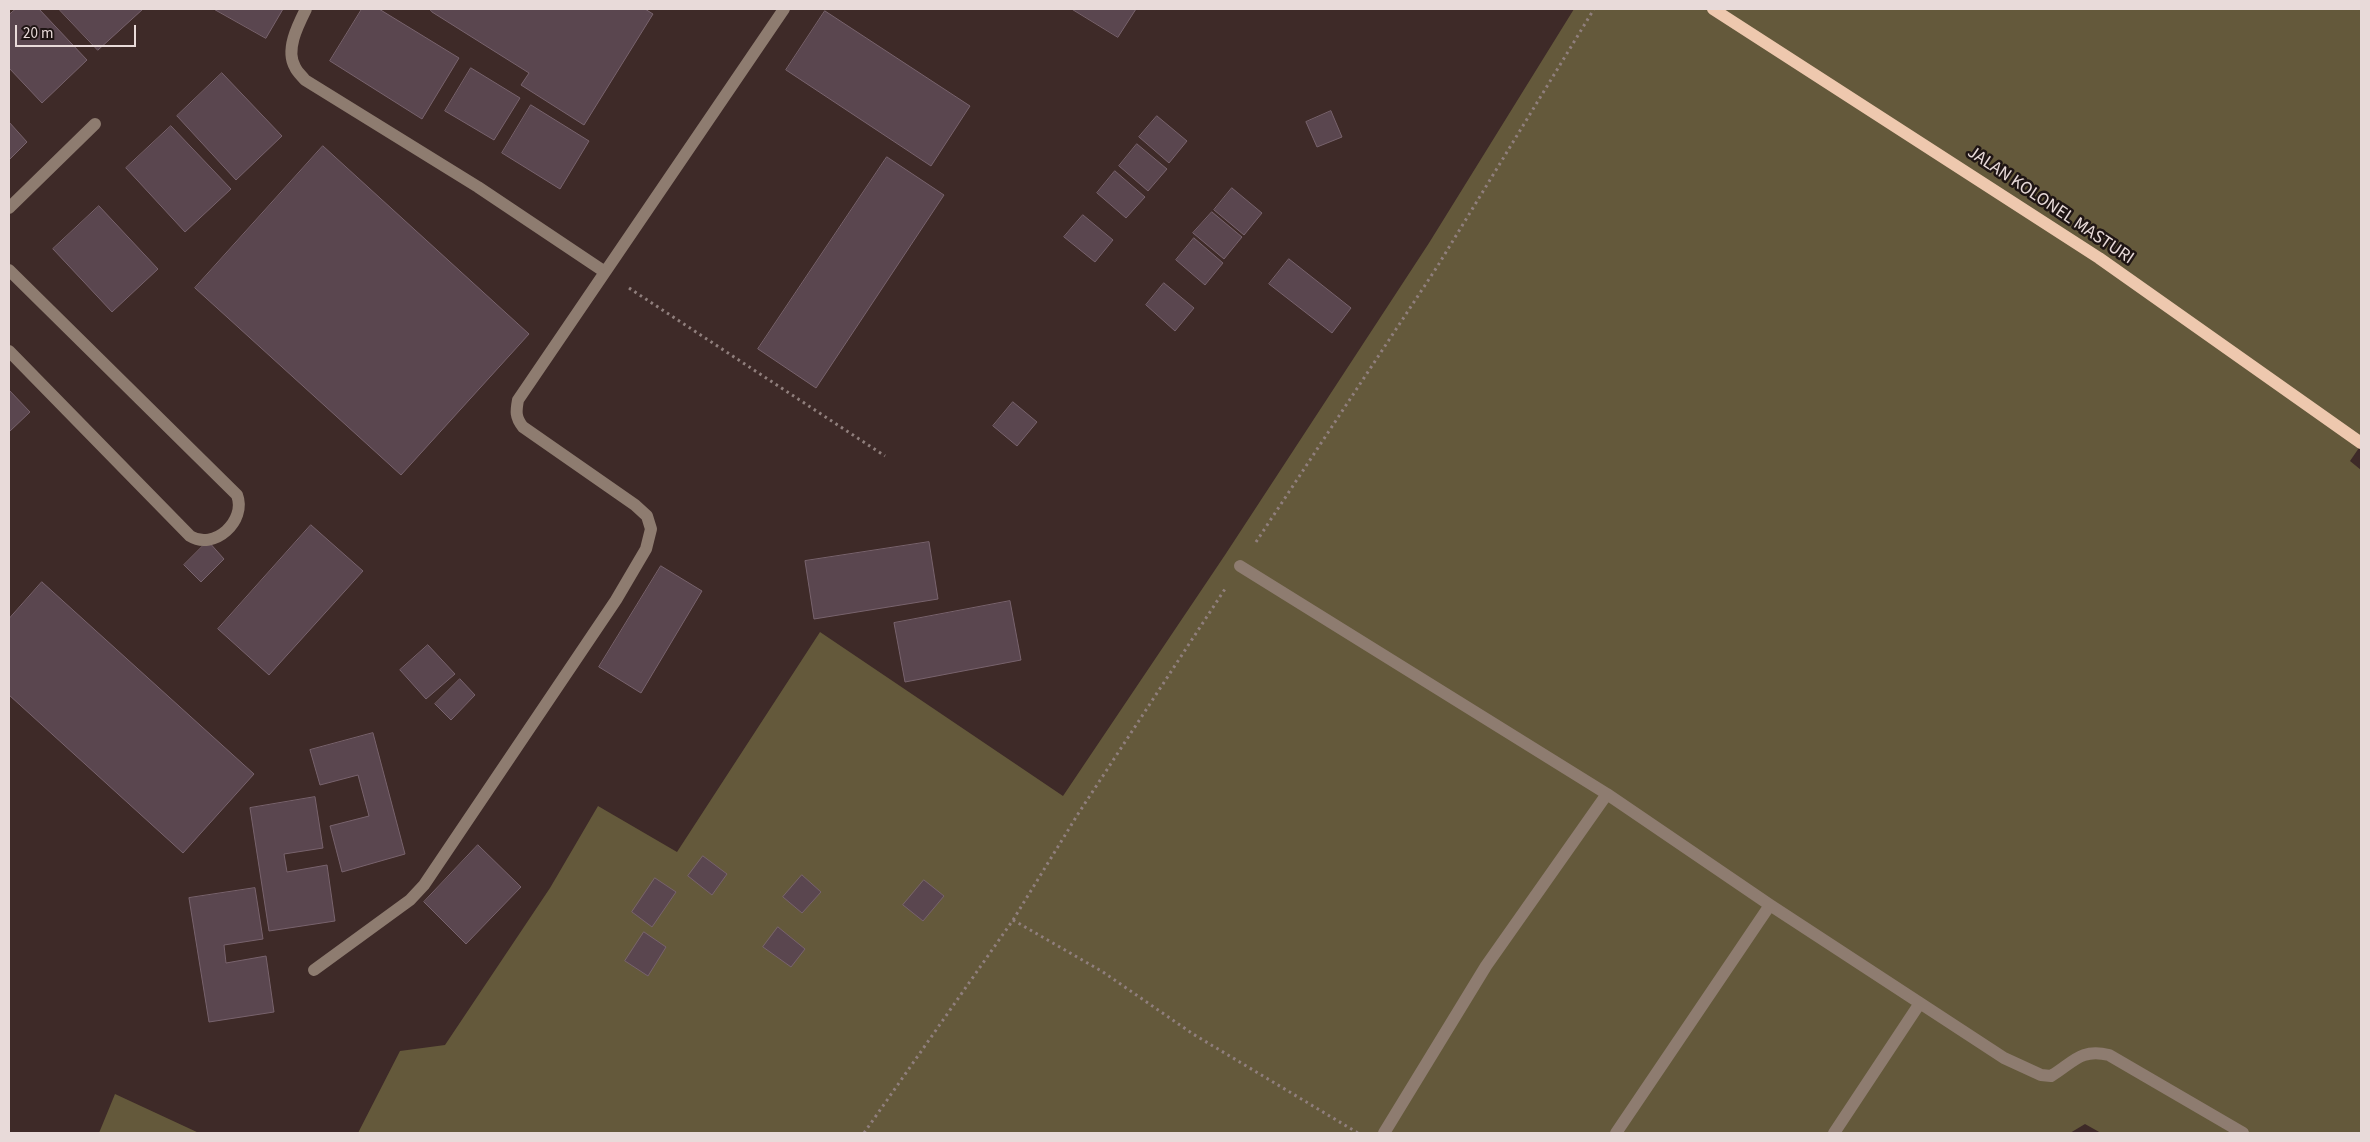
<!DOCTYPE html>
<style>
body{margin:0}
#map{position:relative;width:2370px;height:1142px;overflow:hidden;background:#3e2a28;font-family:"Source Sans 3",sans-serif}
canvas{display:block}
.frame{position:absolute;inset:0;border:10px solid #e8dad9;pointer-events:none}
.scale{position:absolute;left:15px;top:25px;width:121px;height:22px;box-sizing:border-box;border:2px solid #e8dad9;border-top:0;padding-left:6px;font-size:15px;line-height:18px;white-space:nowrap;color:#e8dad9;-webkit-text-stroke:4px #1f1514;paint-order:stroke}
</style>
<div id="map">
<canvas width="2370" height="1142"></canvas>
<div class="frame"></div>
<div class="scale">20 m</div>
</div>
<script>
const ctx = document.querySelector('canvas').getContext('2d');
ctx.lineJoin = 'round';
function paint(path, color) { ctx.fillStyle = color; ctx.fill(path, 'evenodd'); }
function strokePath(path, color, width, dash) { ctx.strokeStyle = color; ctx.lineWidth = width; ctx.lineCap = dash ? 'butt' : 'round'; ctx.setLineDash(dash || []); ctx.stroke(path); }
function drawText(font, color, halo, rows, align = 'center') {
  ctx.font = font + ' "Source Sans 3",sans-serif'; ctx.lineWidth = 5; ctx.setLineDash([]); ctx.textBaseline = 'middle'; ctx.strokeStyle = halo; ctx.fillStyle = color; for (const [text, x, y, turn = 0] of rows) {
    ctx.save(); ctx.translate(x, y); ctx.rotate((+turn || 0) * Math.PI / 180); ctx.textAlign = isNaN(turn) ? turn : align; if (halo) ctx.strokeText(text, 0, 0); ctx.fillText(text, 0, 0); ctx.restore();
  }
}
paint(new Path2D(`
 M1574,9h787v436l-11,16 11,9v663h-260l-16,-9 -15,9h-1712l42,-82 45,-6 105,-157 48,-82 79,46 143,-220 243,164 162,-241 204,-312z
 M115,1094l84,39h-100z`), '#64593b');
const building = new Path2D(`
 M16,9h23l48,51 -45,43 -33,-35v-53z
 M59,9h84l-45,41z
 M214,9h69l-17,29z
 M362,9h17l80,49 -37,61 -92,-58z
 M430,9h215l8,5 -69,111 -63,-40 8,-12 -97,-61z
 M1072,9h64l-18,28z
 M825,11l145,95 -39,60 -145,-96z
 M471,68l49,30 -26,42 -49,-29z
 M222,73l60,63 -46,44 -59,-64z
 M531,105l58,36 -29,48 -58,-36z
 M1331,111l11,26 -25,10 -11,-25z
 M1157,116l30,25 -18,22 -30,-26z
 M9,122l18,20 -18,18z
 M171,126l60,63 -46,43 -59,-64z
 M1137,144l30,25 -19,22 -29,-25z
 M323,146l206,188 -128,141 -206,-187z
 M887,157l57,38 -128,193 -58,-39z
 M1115,171l30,26 -19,21 -29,-25z
 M1232,188l30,25 -18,22 -30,-25z
 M99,206l59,63 -46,43 -59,-63z
 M1212,212l30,25 -18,22 -31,-26z
 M1083,215l30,25 -18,22 -31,-25z
 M1194,238l29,25 -18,22 -29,-25z
 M1289,259l62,49 -19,25 -63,-49z
 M1164,283l30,25 -19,23 -29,-26z
 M9,390l21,22 -21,20z
 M1013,402l24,20 -20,24 -24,-20z
 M311,525l52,46 -94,104 -51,-46z
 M208,541l16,18 -23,23 -17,-17z
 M929,542l9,57 -124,20 -9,-58z
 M661,566l41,25 -61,102 -42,-26z
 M42,582l212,192 -71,79 -174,-158v-76z
 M1010,601l11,59 -116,22 -11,-59z
 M428,645l27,29 -29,25 -26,-29z
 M460,679l15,16 -24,25 -16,-16z
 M373,733l32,121 -63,18 -12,-46 39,-10 -11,-41 -38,10 -10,-35z
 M315,797l8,51 -39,6 3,18 40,-7 8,56 -66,10 -19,-123z
 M478,845l43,42 -55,57 -42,-42z
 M703,856l24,18 -15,21 -24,-19z
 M802,875l19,17 -19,21 -19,-16z
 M655,878l21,14 -24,35 -20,-15z
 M924,880l20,16 -21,25 -20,-16z
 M255,888l8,51 -39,6 2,18 40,-7 8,56 -65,10 -20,-124z
 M778,927l27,22 -14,18 -28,-20z
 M644,932l22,15 -18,29 -23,-15z`);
paint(building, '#5a464f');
strokePath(building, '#78636d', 1);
strokePath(new Path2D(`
 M629,288l256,168
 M1256,542l181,-275 157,-258
 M1013,920l90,52 90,62 165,99
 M864,1133l149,-213 65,-106 147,-225`), '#907f7d', 3, [2.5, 4]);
strokePath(new Path2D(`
 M306,9c-8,16 -21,41 -11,58 2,5 7,9 10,13l173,107 127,85
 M9,208l86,-84
 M9,270l228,225c10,26 -23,56 -47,41l-181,-185
 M1240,566l367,228 163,111 234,153 37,17 10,1c22,-13 29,-28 58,-21l134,78
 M314,970l96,-70 14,-15 192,-285 30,-51 5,-20 -4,-13 -12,-11 -112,-78c-8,-10 -7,-16 -5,-27l266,-391
 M1384,1133l102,-167 121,-172
 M1616,1133l154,-228
 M1834,1133l86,-130`), '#8e7c70', 12);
strokePath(new Path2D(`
 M1713,9l386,249 262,185`), '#eec8ae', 12);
drawText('18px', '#e8dad9', '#1f1514', [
 ["JALAN KOLONEL MASTURI",2050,206,34]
]);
</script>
